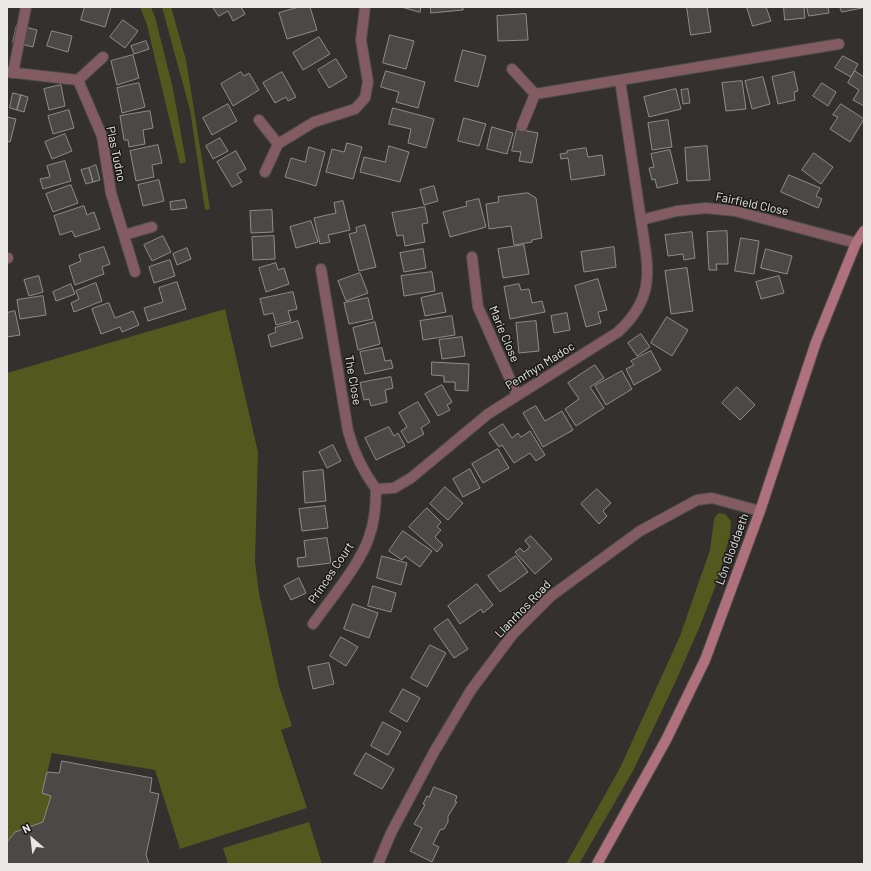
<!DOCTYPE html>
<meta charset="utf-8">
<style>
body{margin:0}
#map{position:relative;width:871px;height:871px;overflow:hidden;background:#33302e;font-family:Barlow,sans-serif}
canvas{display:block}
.frame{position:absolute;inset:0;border:8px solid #eae8e6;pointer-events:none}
.north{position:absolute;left:12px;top:819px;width:40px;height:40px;-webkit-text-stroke:3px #1a1917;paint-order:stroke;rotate:332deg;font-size:11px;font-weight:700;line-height:16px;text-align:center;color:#eae8e6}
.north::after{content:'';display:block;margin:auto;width:14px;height:18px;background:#eae8e6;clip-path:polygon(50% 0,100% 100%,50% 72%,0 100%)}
</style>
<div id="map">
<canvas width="871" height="871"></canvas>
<div class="frame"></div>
<div class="north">N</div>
</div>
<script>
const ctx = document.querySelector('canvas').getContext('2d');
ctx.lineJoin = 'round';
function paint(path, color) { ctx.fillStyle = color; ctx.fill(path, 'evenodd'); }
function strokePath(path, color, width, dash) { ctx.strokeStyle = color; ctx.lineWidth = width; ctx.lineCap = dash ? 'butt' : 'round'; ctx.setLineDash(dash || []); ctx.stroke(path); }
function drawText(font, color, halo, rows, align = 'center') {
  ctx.font = font + ' Barlow,sans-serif'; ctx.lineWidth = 3; ctx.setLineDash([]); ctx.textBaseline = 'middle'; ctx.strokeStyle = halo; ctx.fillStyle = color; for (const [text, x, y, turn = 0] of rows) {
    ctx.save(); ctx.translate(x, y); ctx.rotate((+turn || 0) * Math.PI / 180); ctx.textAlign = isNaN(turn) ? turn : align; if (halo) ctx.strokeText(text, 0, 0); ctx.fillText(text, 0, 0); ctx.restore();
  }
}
paint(new Path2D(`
 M140,7h11l4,10 18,72 13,73 -6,2 -33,-139z
 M162,7h9l15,53 24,149 -5,1 -15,-100z
 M225,309l33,143 -3,110 4,31 20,93 13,40 -11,4 26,78 -127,41 -25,-79 -103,-17 -10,40 9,3 -8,26 -28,10 -8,9v-468z
 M718,513l7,1 6,7 -1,14 -13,47 -17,44 -26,59 -41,86 -54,93h-13l54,-96 60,-132 30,-86 4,-31z
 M309,822l13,42h-94l-5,-16z`), '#52581e');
const building = new Path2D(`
 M85,7h26l-6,20 -24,-7z
 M213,7h28l4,7 -12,7 -5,-10 -9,5z
 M299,7h11l7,23 -30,9 -8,-26z
 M402,7h19l-1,5z
 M431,7h32v3l-32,3z
 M687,7h20l4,25 -20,3z
 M747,7h19l5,14 -18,5z
 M784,7h20l1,11 -20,2z
 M807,7h21l1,6 -20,3z
 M840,7h22v1l-20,4z
 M526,14l2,26 -30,1 -1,-25z
 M123,20l15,11 -13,17 -15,-11z
 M17,25l20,5 -4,17 -20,-5z
 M52,31l20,5 -4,16 -21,-6z
 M390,35l24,6 -8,28 -23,-6z
 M319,37l11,17 -27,16 -10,-17z
 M146,41l3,8 -15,5 -3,-8z
 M463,50l23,6 -8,31 -23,-6z
 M133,55l6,23 -22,7 -6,-24z
 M843,56l15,8 -7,13 -16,-9z
 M336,59l11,18 -18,11 -11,-18z
 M386,71l39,11 -7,26 -22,-6 3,-10 -18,-5z
 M855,71l9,6v29l-11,-6 6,-10 -11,-7z
 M241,72l3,4 5,-3 10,17 -26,16 -12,-22z
 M282,72l14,25 -8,4 -2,-4 -11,6 -12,-20z
 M794,72l4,19 -4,1 1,8 -17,4 -6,-27z
 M763,77l7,27 -18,5 -7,-28z
 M742,81l4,28 -20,2 -4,-28z
 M139,83l6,24 -23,6 -5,-25z
 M822,83l14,9 -8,14 -15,-10z
 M61,85l4,21 -16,4 -5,-21z
 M676,89l5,20 -32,8 -5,-20z
 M688,89l2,14 -7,1 -2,-14z
 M13,93l8,2 -4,15 -7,-2z
 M21,95l7,2 -4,15 -7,-2z
 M228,104l9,17 -25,14 -9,-17z
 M841,104l23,15 -14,23 -20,-13 8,-12 -5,-2z
 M393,108l41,11 -8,29 -18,-5 3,-14 -22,-5z
 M69,110l5,18 -21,6 -5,-18z
 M150,111l3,17 -10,2 2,14 -16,3 -1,-7h-4l-4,-24z
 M7,117l9,2 -6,23 -3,-1z
 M464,118l22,6 -7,22 -21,-5z
 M668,120l4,27 -20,3 -4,-27z
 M492,127l21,6 -6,21 -20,-5z
 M517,129l21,4 -6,30 -13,-2 2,-9 -9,-1z
 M65,134l7,17 -20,8 -7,-17z
 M220,138l8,13 -15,8 -7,-13z
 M347,143l15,4 -9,32 -27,-7 6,-23 12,3z
 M158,145l4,18 -10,2 2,12 -18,4 -6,-30z
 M389,146l20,6 -9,30 -40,-10 4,-15 21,5z
 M707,146l3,34 -23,1 -2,-33z
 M309,147l16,5 -9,34 -31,-9 6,-19 14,4z
 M586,148l2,9 14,-2 3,20 -34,5 -3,-22 -7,1 -1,-5 7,-1v-2z
 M670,150l8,33 -21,5 -2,-9 -3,1 -3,-12 5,-1 -3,-13z
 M236,151l10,18 -9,5 5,8 -10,5 -15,-25z
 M814,153l19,14 -12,17 -19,-14z
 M65,161l6,20 -28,8 -3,-10 10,-2 -3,-11z
 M96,165l4,15 -7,2 -4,-14z
 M89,168l4,14 -7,2 -5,-14z
 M789,175l31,13 -4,8 6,3 -4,9 -37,-16z
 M159,180l5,21 -21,5 -5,-21z
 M71,185l7,18 -25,9 -7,-18z
 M434,186l4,15 -14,4 -4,-15z
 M528,193l8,5 6,40 -10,2v2l-18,3 -3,-19 -22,3 -3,-25 13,-2 -1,-5z
 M479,199l7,28 -36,10 -7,-25 24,-6 -1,-4z
 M185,200l2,8 -16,2 -1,-8z
 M343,201l7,29 -22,5 2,7 -10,2 -6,-26 22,-5 -2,-10z
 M84,206l3,9 7,-3 6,17 -25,8 -3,-6 -12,4 -6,-19z
 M425,207l3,16 -6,1 3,18 -20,4 -2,-11 -6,1 -5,-23z
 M272,210l1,22 -22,1 -1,-22z
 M311,221l7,21 -22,6 -6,-21z
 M365,225l11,42 -17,4 -10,-37 8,-2 -1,-4z
 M727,231l1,33h-12l1,6h-8l-2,-38z
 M692,232l3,26 -11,2 -1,-6 -15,2 -3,-21z
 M163,236l8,16 -19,9 -8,-16z
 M274,236l1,23 -22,1 -1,-23z
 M741,238l18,3 -5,33 -19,-3z
 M524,245l5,29 -26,4 -5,-29z
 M104,247l6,17 -8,3 2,7 -29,11 -6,-19 12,-5 -2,-6z
 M614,247l2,20 -32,5 -3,-20z
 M187,248l4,11 -14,6 -4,-11z
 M423,249l3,19 -22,4 -4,-19z
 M766,249l26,7 -5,18 -26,-6z
 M170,260l5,16 -21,7 -5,-16z
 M276,263l2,7 6,-2 5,16 -23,8 -7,-24z
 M687,268l6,43 -22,3 -6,-43z
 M432,272l3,19 -31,5 -3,-20z
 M360,273l8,20 -22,8 -8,-20z
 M39,276l4,16 -14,4 -5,-16z
 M779,276l5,17 -23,6 -5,-17z
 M598,279l9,31 -9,2 3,11 -15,4 -11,-41z
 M177,282l9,27 -38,12 -4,-13 19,-6 -4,-14z
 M96,283l6,18 -28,11 -3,-9 8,-4 -3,-8z
 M71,284l4,10 -19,7 -3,-9z
 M519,284l2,6 8,-1 3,14 10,-2 3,11 -35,7 -6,-32z
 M293,292l4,17 -9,2 3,10 -15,4 -3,-12 -9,2 -4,-16z
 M442,293l4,19 -21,4 -4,-18z
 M43,296l3,19 -26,4 -3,-19z
 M368,298l5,21 -24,5 -5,-21z
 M109,303l6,15 18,-7 6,14 -17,7 -2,-5 -19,7 -9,-25z
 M15,311l5,24 -13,2v-24z
 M567,313l3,17 -16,3 -3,-17z
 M452,316l3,19 -32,5 -3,-19z
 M667,317l21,13 -16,26 -21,-13z
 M298,321l5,17 -32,9 -3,-12 8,-3 -1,-4z
 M536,321l3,30 -20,2 -3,-30z
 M375,322l5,22 -22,6 -5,-22z
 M641,334l9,13 -13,9 -9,-13z
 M462,337l3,19 -23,3 -3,-19z
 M382,348l3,13 6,-1 2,8 -28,6 -5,-22z
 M651,351l10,19 -27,15 -8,-16 8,-4 -3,-4z
 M432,362l37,2 -1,27 -13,-1v-8h-11v-6l-12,-1z
 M595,365l9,13 -14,9 14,21 -28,18 -11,-17 14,-10 -11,-16z
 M622,371l10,18 -26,16 -11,-19z
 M391,377l2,11 -8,2 2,12 -16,4 -2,-7 -5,1 -4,-17z
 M442,385l10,17 -5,3 3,5 -12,6 -13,-22z
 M737,387l18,18 -15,15 -18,-17z
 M418,402l12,20 -9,6 3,6 -16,9 -7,-12 6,-4 -8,-14z
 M536,406l9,15 17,-10 11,19 -30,17 -20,-34z
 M503,424l9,14 6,-5 3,4 9,-6 15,24 -9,6 -6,-8 -16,10 -12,-18 -3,2 -10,-14z
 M389,427l5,9 4,-3 7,13 -29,14 -11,-22z
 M333,445l8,16 -14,7 -8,-16z
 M498,449l11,19 -26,15 -11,-19z
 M470,469l10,19 -17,9 -10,-18z
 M323,470l3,31 -21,2 -2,-31z
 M445,487l18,16 -15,17 -18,-16z
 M597,489l14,14 -8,8 4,5 -8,8 -18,-20z
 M325,506l3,22 -26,3 -3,-22z
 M427,508l14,14 -4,5 4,3 -6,7 8,8 -6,7 -28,-25z
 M403,531l29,20 -12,16 -15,-11 -3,4 -13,-9z
 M531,536l21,23 -17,15 -20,-22 5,-4 4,4 6,-5 -5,-6z
 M327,538l4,25 -33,4 -1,-9 9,-1 -2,-16z
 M382,556l25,7 -6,22 -24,-7z
 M516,556l12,16 -28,20 -12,-16z
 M299,578l7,15 -15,7 -7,-14z
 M477,584l16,21 -10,8 -2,-4 -21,15 -12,-18z
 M373,586l23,7 -5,19 -23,-6z
 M353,604l25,9 -9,25 -25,-9z
 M448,619l20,30 -14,9 -20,-29z
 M341,637l17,10 -12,19 -16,-10z
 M430,645l16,8 -19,34 -16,-9z
 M329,663l5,21 -21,5 -5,-22z
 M403,689l17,9 -13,24 -17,-10z
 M383,722l18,10 -13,23 -17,-9z
 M366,753l28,16 -12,20 -28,-15z
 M62,761l90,17 -2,14 9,2 -13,61 3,9h-142v-22l8,-10 28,-10 8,-26 -9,-3 5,-21 12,1z
 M434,787l23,9 -2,6h2l-9,14v6l-4,7 -4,1 -7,14 6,3 -7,15 -22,-11 12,-23 -8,-4 11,-19 -2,-1 4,-8 2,1z`);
paint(building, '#4c4846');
strokePath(building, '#908c89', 1);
const street = new Path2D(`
 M512,69l23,25
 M7,72l71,8 24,56 9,57 24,79
 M13,73l13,-66
 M78,80l25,-23
 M620,80l219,-36
 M259,120l19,24
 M522,126l13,-32 85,-14 21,140 36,-9 29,-3 29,3 121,32
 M265,172l13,-28 36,-22 41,-13 10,-11 3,-16 -7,-42 4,-33
 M124,235l28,-8
 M472,257l6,50 39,88
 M7,258h1
 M321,269l27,162c6,22 14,39 28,58
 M376,489l18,-1 17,-10 77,-64 130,-82c39,-36 30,-64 23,-112
 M313,624c16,-23 48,-61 56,-87 6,-16 7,-31 7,-48
 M378,864l13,-31 43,-81 37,-62 42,-56 38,-38 89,-65 57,-31 15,-2 48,13`);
const secondary = new Path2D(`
 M597,864l69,-124 39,-80 55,-149 56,-169 40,-99 8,-12`);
strokePath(street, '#504d4b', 12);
strokePath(secondary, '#504d4b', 12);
strokePath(street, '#825b63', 10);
strokePath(secondary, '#af717e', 10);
drawText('12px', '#eae8e6', '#1a1917', [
 ["Plas Tudno",116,154,78],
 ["Fairfield Close",752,204,12],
 ["Marie Close",504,334,67],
 ["Penrhyn Madoc",540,366,-32],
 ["The Close",353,380,80],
 ["Lôn Gloddaeth",732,549,-70],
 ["Princes Court",331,573,-56],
 ["Llanrhos Road",523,609,-46]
]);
</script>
